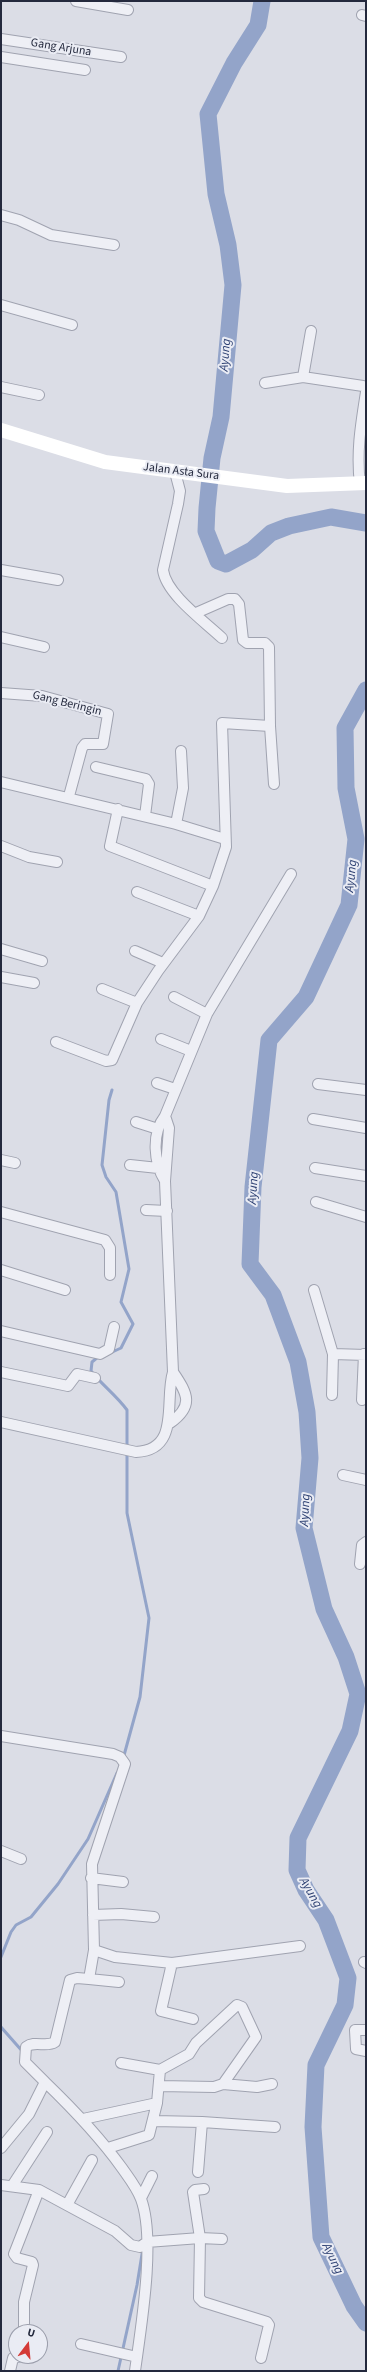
<!DOCTYPE html>
<style>
body{margin:0}
#map{position:relative;width:367px;height:2372px;overflow:hidden;background:#dbdde6;font-family:"Source Sans 3",sans-serif}
canvas{display:block}
.frame{position:absolute;inset:0;border:2px solid #24293d;pointer-events:none}
.north{position:absolute;left:8px;top:2324px;width:40px;height:40px;box-sizing:border-box;background:#eaecf4;border:1px solid #9b9eab;border-radius:50%;rotate:16deg;font-size:11px;font-weight:700;line-height:16px;text-align:center;color:#24293d}
.north::after{content:'';display:block;margin:auto;width:14px;height:18px;background:#d43b37;clip-path:polygon(50% 0,100% 100%,50% 72%,0 100%)}
</style>
<div id="map">
<canvas width="367" height="2372"></canvas>
<div class="frame"></div>
<div class="north">U</div>
</div>
<script>
const ctx = document.querySelector('canvas').getContext('2d');
ctx.lineJoin = 'round';
function strokePath(path, color, width, dash) { ctx.strokeStyle = color; ctx.lineWidth = width; ctx.lineCap = dash ? 'butt' : 'round'; ctx.setLineDash(dash || []); ctx.stroke(path); }
function drawText(font, color, halo, rows, align = 'center') {
  ctx.font = font + ' "Source Sans 3",sans-serif'; ctx.lineWidth = 4; ctx.setLineDash([]); ctx.textBaseline = 'middle'; ctx.strokeStyle = halo; ctx.fillStyle = color; for (const [text, x, y, turn = 0] of rows) {
    ctx.save(); ctx.translate(x, y); ctx.rotate((+turn || 0) * Math.PI / 180); ctx.textAlign = isNaN(turn) ? turn : align; if (halo) ctx.strokeText(text, 0, 0); ctx.fillText(text, 0, 0); ctx.restore();
  }
}
strokePath(new Path2D(`
 M108,1354l13,-6 12,-24 -12,-22 8,-33 -13,-77 -10,-15 -4,-12 7,-65 3,-10
 M98,1357l-6,5 -1,9c11,14 25,24 36,39v103l22,105 -9,79 -17,62
 M1,1957l10,-25 5,-7 15,-8 27,-33 30,-45 29,-66
 M1,2027l22,25
 M118,2371l19,-86 6,-37`), '#93a4c9', 3);
strokePath(new Path2D(`
 M262,1l-4,24 -24,38 -26,51 8,80 12,51 5,40 -12,132 -9,41 -5,50 -1,23 12,30 8,3 26,-14 19,-17 18,-7 42,-9 35,6
 M366,690l-21,38 1,60 10,51 -7,66 -43,92 -37,43 -16,147 -3,77 23,31 25,67 9,50 3,46 -6,70 20,81 22,48 12,37 -8,37 -52,107 -1,32 9,20 20,30 22,58 -3,27 -29,60 -3,62 8,110 33,69 12,17`), '#93a4c9', 17);
const street = new Path2D(`
 M76,1l52,9
 M362,15l4,1
 M1,39l120,18
 M1,57l84,13
 M1,215l18,5 32,15 63,10
 M1,305l71,20
 M303,377l8,-46
 M265,383l38,-6 60,9 3,3
 M1,387l38,8
 M175,472l5,19 -2,13 -15,66c3,24 41,51 59,68
 M360,484c-4,-32 1,-60 6,-92
 M1,570l57,10
 M196,613l32,-14h7l4,5 4,36 4,3h18l4,4 1,79 4,58
 M1,637l43,10
 M1,693l41,3 66,18 -5,30h-18l-3,4 -13,48
 M96,767l50,12 3,5 -4,32
 M1,782l175,42 49,15
 M118,809l-8,37 103,40
 M176,824l7,-36 -2,-37
 M1,846l28,11 28,5
 M137,892l62,24
 M1,949l41,12
 M135,951l28,12
 M1,977l33,6
 M102,989l35,14
 M174,997l33,17
 M161,1039l30,12
 M56,1042l50,19 6,-1 25,-57 21,-32 41,-55 14,-30 13,-39 -4,-124 48,3
 M157,1083l18,6
 M318,1084l48,6
 M165,1116c-14,18 -11,47 0,65
 M313,1119l53,9
 M136,1122l22,7
 M1,1160l14,3
 M130,1165l28,3
 M315,1168l51,8
 M316,1202l50,15
 M146,1210l21,1
 M1,1212l104,28 5,8v27
 M1,1270l64,20
 M314,1290l19,64 -1,41
 M1,1331l99,23 9,-5 5,-22
 M333,1354l33,1
 M1,1372l67,14 9,-12 18,4
 M362,1400l2,-46
 M1,1422l135,30c45,-2 28,-51 37,-80l-8,-191 4,-53 -4,-12 42,-102 84,-140
 M170,1423c24,-17 18,-29 3,-51
 M343,1475l23,5
 M360,1564l2,-19 4,-3
 M1,1736l112,18 7,3 5,7 -33,100 2,86 21,7 57,6 128,-17
 M1,1851l20,8
 M91,1878l32,4
 M93,1915l28,-1 33,3
 M94,1950l-5,29 30,3
 M364,1962l2,1
 M172,1963l-11,48 32,8
 M366,2030h-11l1,19 10,2
 M160,2070l29,-16 7,-11 41,-38 5,2 14,30 -33,47 -9,3 -54,-1
 M45,2082c28,27 54,54 77,86 7,10 15,20 19,31 15,40 0,128 -6,172
 M223,2084l34,3 15,-3
 M83,2119l74,-16
 M154,2121l48,1 -4,50
 M202,2122l73,5
 M1,2148l28,-34 16,-32 -20,-20 1,-15c9,-7 20,1 29,-5l15,-62 7,-2 12,1
 M108,2148l41,-13 8,-32 3,-33 -39,-7
 M1,2185l38,5 76,41 16,14 9,2 7,-5 53,-4 22,1
 M12,2186l35,-54
 M204,2189l-9,1 -2,2 7,46 -1,60 4,4 64,20 2,3 -8,33
 M141,2198l11,-22
 M67,2205l25,-45
 M24,2332v-30l9,-37 -1,-3 -15,-4 -3,-4 25,-64
 M81,2344l56,13
 M10,2371l3,-13 9,-2`);
strokePath(street, '#a0a3b0', 12);
strokePath(street, '#eeeff5', 10);
strokePath(new Path2D(`
 M1,430l104,32 182,24 79,-3`), '#fff', 14);
drawText('12px', '#24293d', '#eaecf4', [
 ["Gang Arjuna",61,48,9],
 ["Jalan Asta Sura",181,472,7],
 ["Gang Beringin",67,704,14]
]);
drawText('italic 13px', '#2d4072', '#eaecf4', [
 ["Ayung",226,355,-85],
 ["Ayung",352,876,-84],
 ["Ayung",254,1188,-86],
 ["Ayung",306,1510,-87],
 ["Ayung",310,1893,60],
 ["Ayung",332,2259,64]
]);
</script>
